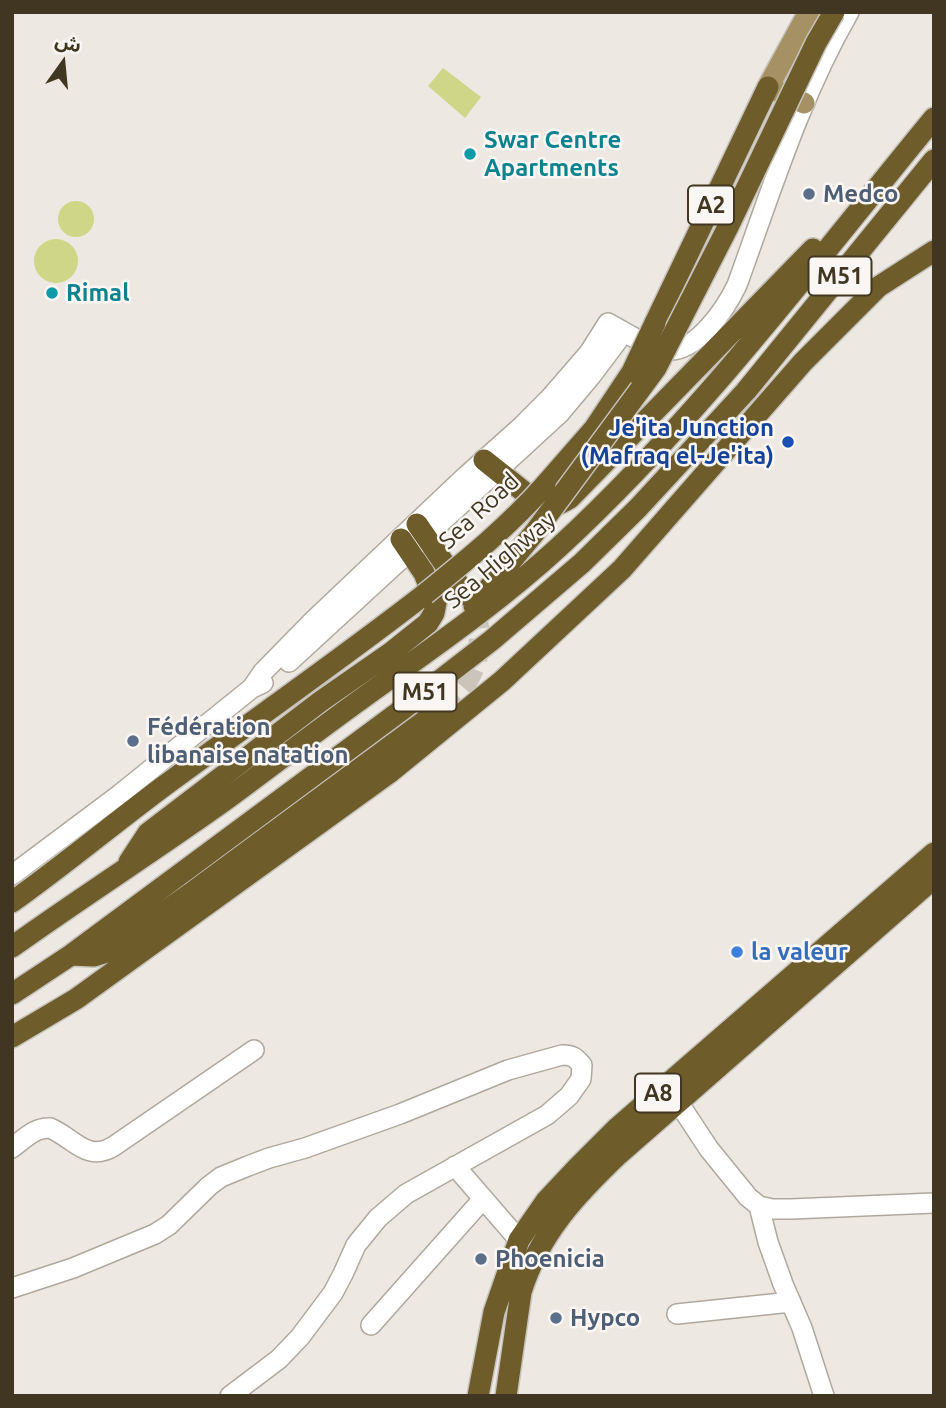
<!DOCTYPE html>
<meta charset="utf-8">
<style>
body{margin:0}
#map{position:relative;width:946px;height:1408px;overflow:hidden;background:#ede8e2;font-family:Ubuntu,"Noto Sans Arabic",sans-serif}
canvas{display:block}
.frame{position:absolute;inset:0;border:14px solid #403621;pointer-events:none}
.north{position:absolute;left:28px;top:28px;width:70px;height:70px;-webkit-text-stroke:5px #faf6f3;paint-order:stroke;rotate:15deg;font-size:19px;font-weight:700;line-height:28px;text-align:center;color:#403621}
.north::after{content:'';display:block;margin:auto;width:24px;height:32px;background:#403621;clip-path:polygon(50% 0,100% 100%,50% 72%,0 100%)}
</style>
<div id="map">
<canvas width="946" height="1408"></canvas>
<div class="frame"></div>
<div class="north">ش</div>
</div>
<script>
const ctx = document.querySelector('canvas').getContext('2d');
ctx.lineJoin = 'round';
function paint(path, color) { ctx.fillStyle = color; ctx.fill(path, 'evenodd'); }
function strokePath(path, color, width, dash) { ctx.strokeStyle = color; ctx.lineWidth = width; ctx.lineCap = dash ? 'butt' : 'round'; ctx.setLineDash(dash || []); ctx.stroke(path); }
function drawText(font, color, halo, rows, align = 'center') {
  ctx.font = font + ' Ubuntu,sans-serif'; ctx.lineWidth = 5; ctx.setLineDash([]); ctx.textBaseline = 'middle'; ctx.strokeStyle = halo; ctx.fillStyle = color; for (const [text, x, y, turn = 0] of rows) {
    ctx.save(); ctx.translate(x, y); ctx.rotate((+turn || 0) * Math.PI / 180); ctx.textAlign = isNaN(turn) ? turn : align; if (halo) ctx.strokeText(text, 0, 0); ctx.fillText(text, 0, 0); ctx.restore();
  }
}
paint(new Path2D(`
 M443,68l38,29 -16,21 -37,-32z
 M58 219a18 18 0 1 1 36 0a18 18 0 1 1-36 0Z
 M34 261a22 22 0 1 1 44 0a22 22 0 1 1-44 0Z`), '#cfd687');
strokePath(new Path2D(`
 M441,709c8,-9 17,-16 24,-25 12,-15 17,-42 13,-60 -2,-8 -6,-15 -9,-22`), '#cac4bb', 21, [21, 10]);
const minor = new Path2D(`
 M289,662l271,-249 31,-37 33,-44
 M252,688l11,-16 51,-52 152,-144 56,-50 28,-28 39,-45 19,-30c16,9 41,25 60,27 29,2 58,-42 69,-65 34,-93 62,-186 112,-273
 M12,875l107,-80 133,-107 11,-5
 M678,1102l31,47 39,48 11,9 13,3h19l143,-6
 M12,1148c12,-9 23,-21 38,-20 24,10 37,35 64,18l140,-96
 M455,1166l64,74
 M759,1206l9,36 15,42 19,44 22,68
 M12,1288l61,-20 82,-34 14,-9 40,-39 12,-9 27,-11 21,-8 36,-10 95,-34 108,-44 54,-15c10,0 13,2 20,10l-1,14 -12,17 -22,19 -141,79 -28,24 -22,27 -13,29 -10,19 -33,44 -21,22 -49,37
 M677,1314l114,-12
 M371,1325l112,-126`);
const major = new Path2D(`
 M804,103l-36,-16 41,-75`);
const highway = new Path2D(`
 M655,323l113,-236
 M484,460l54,43c14,5 19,3 32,-5l243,-249
 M545,485l49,-56 38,-57
 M417,524l49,71
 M474,606l61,-74
 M129,862l19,-29 173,-132 72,-50 35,-28 6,-10 2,-10 -12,-30 -23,-34
 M12,902c52,-37 101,-78 152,-116 87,-64 176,-126 261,-192
 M12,947c70,-50 142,-96 212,-146 45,-33 90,-68 136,-101 68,-49 137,-96 199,-153 140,-129 254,-282 375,-429
 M71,955l23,1 13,-4 87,-61 247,-182
 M12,994l59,-39 332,-246 89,-69 90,-77 56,-55 108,-117 188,-231
 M12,1037l64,-38 313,-226 113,-92 120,-112 181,-207 75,-75 56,-36
 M478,1396l16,-84 25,-72 27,-39 31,-33 40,-40 317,-275
 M506,1396l15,-104c18,-58 55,-97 98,-138l315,-276`);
strokePath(minor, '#afa89d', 22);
strokePath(major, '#c6c3bc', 24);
strokePath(highway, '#c6c3bc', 24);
strokePath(minor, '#fff', 19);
strokePath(major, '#a69164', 21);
strokePath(highway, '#6e5c2b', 21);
const highwayBridge = new Path2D(`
 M632,372l23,-49
 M535,532l121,-164 72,-141 88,-184 18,-31
 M425,594c42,-34 84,-68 120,-109`);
strokePath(highwayBridge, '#c6c3bc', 24, []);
strokePath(highwayBridge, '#6e5c2b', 21);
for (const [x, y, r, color] of [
 [470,154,7,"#0f9aa8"],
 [809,194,7,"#5c6f8a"],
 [52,293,7,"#0f9aa8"],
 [788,442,7,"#1a4fb4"],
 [133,741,7,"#5c6f8a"],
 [737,952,7,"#3f7fe0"],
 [481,1259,7,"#5c6f8a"],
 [556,1318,7,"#5c6f8a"]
]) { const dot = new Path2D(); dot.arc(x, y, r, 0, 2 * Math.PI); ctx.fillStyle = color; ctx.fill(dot); strokePath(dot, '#faf6f3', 2.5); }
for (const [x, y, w] of [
 [711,205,46],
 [840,276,63],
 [425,692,63],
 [658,1093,46]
]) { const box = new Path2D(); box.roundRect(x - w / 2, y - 19.5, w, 39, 5); ctx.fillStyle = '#faf6f3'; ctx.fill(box); strokePath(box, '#403621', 2); }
drawText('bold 23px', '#403621', null, [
 ["A2",711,205],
 ["M51",840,276],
 ["M51",425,692],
 ["A8",658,1093]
]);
drawText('bold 24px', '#0d838f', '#faf6f3', [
 ["Swar Centre",484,140],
 ["Apartments",484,168],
 ["Rimal",66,293]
], 'left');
drawText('bold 24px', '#4e5e75', '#faf6f3', [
 ["Medco",823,194],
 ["Fédération",147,727],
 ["libanaise natation",147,755],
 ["Phoenicia",495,1259],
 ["Hypco",570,1318]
], 'left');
drawText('bold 24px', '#164399', '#faf6f3', [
 ["Je'ita Junction",774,428],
 ["(Mafraq el-Je'ita)",774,456]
], 'right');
drawText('24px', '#403621', '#faf6f3', [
 ["Sea Road",479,511,-43],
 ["Sea Highway",500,560,-40]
]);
drawText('bold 24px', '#366cbe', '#faf6f3', [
 ["la valeur",751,952]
], 'left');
</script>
